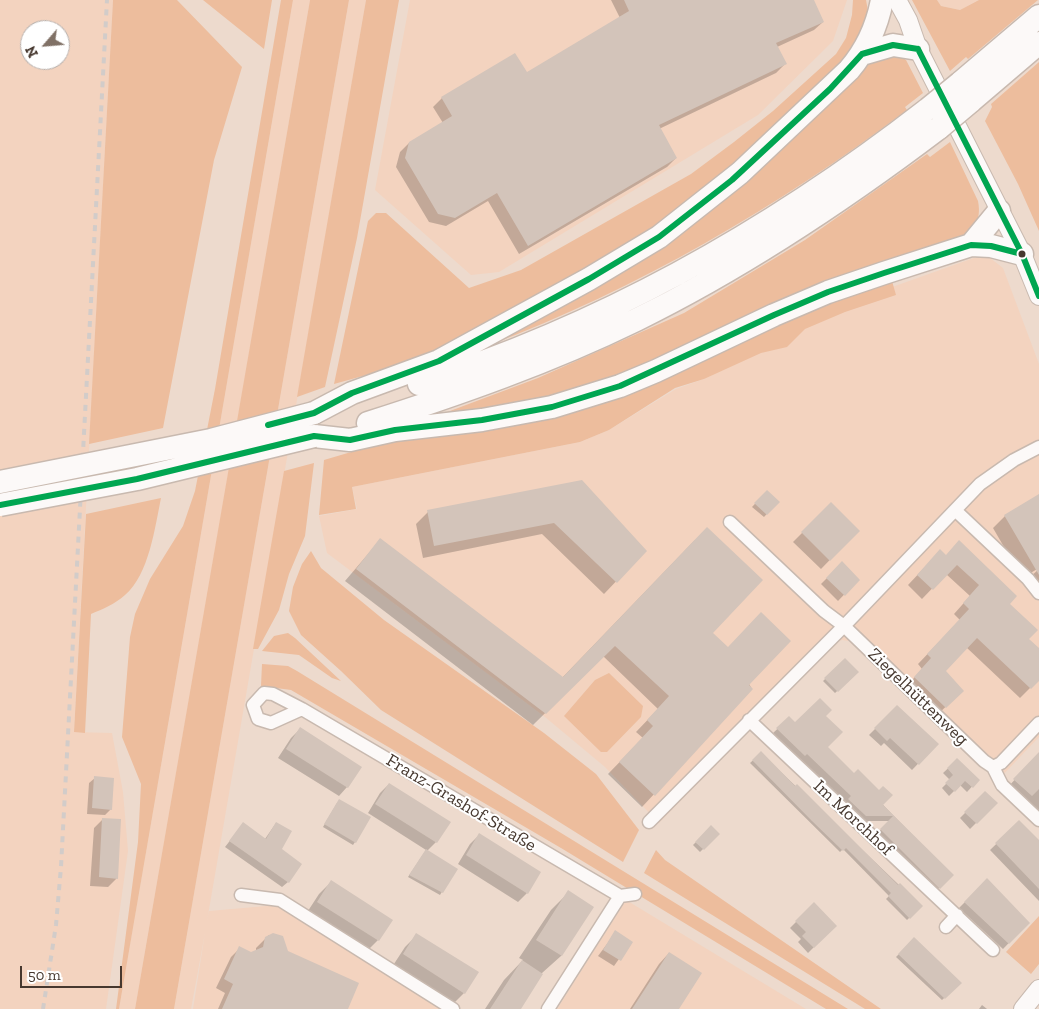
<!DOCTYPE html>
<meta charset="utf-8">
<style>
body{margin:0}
#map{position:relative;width:1039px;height:1009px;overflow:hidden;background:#eddacd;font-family:"Zilla Slab",serif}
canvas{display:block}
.north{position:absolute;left:20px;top:20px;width:50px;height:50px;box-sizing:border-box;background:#fff;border:1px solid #b5afac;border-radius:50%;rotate:243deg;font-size:14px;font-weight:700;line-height:20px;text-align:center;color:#46382f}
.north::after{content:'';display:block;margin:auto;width:18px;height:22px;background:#807166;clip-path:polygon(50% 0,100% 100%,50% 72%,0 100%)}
.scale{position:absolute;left:20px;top:966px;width:102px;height:22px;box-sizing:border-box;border:2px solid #46382f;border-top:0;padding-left:6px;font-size:15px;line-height:18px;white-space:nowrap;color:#46382f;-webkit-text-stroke:4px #fff;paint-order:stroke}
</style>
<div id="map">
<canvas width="1039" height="1009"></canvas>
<div class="north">N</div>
<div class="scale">50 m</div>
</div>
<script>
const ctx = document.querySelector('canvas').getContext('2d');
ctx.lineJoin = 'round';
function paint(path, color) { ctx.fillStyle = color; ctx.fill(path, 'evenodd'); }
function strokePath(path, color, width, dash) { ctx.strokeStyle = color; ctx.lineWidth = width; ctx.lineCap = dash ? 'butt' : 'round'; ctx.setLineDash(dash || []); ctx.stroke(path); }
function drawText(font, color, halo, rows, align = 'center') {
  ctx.font = font + ' "Zilla Slab",serif'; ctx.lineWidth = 4; ctx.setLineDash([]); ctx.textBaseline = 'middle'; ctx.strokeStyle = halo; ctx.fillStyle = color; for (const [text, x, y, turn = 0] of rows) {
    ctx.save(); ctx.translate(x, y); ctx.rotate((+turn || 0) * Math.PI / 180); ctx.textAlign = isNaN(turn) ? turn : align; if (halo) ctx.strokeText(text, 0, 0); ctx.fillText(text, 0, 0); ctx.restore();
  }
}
paint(new Path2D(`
 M0,0h113l-39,732 38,1 11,59 5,59 -22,158h-106zM30,30h30v30h-30z
 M293,0h17l-77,446 -98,563h-16z
 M349,0h17l-159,921 2,-10 69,-6 162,104h-247l12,-76 -14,76h-17z
 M410,0h437l-14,41 -75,74 -259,157 -28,3 -96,-85z
 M937,0h42l-19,10 -19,-4z
 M985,254l18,14 36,96v373l-41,43 -149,-139 -7,-1 -6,2 -177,181 -54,-56 -60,-50 -218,-164 -8,-37 38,-7 -5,-22 228,-45 29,-12 67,-41 28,-10 132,-72z
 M626,900l180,109h-249z`), '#f3d3bf');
paint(new Path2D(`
 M113,0h64l65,67 -28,93 -51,268 -74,16z
 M203,0h69l-8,49z
 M281,0h12l-174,1009h-3l22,-167 3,-58 -19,-47 8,-100 5,-23 15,-35 33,-53 12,-35 20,-102z
 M310,0h39l-175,1009h-39z
 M366,0h33l-42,238 -32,149 -28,10z
 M853,0h13l2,11 -3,15 -23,40 -175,159 -236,132 -97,27 34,-163 8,-8h10l83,75 52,-18 170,-96 43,-32 39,-31 63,-57 10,-16 6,-23z
 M912,0h25l4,6 19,4 19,-10h59l-70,59 -2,-2 -16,14z
 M895,57h7l4,3 17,33 -18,14 2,3c-129,97 -269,179 -420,236l61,-37 302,-228 21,-20z
 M1039,62v169l-21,-47 -33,-63 7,-14 -1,-3z
 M950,142l28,59c4,21 -5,29 -20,40l-288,117 -127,45 -101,11 96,-36 146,-65 121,-73 122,-86 3,3z
 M892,281l4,14 -51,17 -40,17 -18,18 -26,6 -57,26 -29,9 -66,42 -29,12 -228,45 4,22 -37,6 5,-55 61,-18 101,-14z
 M314,463l-9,73 -16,38 -10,36 -21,39h-5l31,-178z
 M161,498c-6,29 -12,77 -36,97 -10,9 -22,14 -34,19l-6,119 -11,-1 12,-218z
 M311,551l10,17 63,52 160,113 52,41 43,56 -16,32 -242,-152 -40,-39 -40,-36 -12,-24 4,-24 9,-23z
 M288,633l7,5 46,43 -9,-3 -33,-23 -37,-4 12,-15z
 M262,664l26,2 9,5 551,338h-22l-265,-161 -270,-158 -30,-4z
 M609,673l34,33 -2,11 -34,35h-6l-37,-36 31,-36z
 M656,850l9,10 216,149h-16l-221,-136z
 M1039,916v48l-8,10 -25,-22z`), '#edbd9d');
paint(new Path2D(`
 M611,0h202l10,22 -9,8 -37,17 8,17 -9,9 -117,56 17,29 -9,9 -148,87 -31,-53 -42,25 -17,-4 -33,-55 4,-15 9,-9 34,-20 -10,-16 9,-9 73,-43 11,19 94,-56z
 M582,481l63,70 -41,43 -62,-60 -119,24 -7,-34 12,-12z
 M767,491l11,11 -14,15 -12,-10z
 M1039,495v73l-17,10 -29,-50 12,-12z
 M831,504l27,27 -37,38 -28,-27z
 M380,540l182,138 133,-138 16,93 17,15 24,41 -110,118 -34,-33 35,-36 -7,-6 22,-23 -55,-53 -70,69 -188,-144z
 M940,551l68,53 19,35 12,11v29l-19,19 -54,-51 -22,24 18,20 -27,26 -30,-29 17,-19 -4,-5 42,-44 -6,-6 16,-18 -24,-22 -24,25 -14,-14z
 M842,563l16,17 -20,21 -17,-17z
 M1039,569v22l-9,-14z
 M845,660l12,12 -22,21 -12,-12z
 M897,707l40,37 -25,26 -28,-27 -3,3 -12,-11z
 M824,716l2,31 126,128 -18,18 -59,-58 15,-14h-30l-16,-16 2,-3 -74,-68 17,-16 6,6z
 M300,729l47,58 -8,9 -61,-38 13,-20z
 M761,753l160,153 -14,14 -21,-21 3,-3 -46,-47 -3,3 -90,-89z
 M1039,753v58l-30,-25z
 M957,760l21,20 -11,12 -7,-7 -11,11 -7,-8 8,-8 -7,-7z
 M95,778l16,31 -6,6 -18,-1 2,-31z
 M389,784l47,58 -9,9 29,18 -16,26 -32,-18 18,-27 -58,-37 12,-20z
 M985,793l11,10 -26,26 -10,-11z
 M337,803l18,39 -2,3 -30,-18z
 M103,819l14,59 -9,9 -18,-1 4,-58z
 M1019,822l20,21v58l-49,-51z
 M276,823l12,59 -6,5 -57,-40 18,-23 22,15z
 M711,827l7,7 -18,18 -7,-7z
 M479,835l48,58 -9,9 -60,-38 12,-20z
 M987,880l41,43 -25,26 -44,-41z
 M331,882l47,58 -12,12 -60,-38 13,-20z
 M569,892l23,15 -31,49 -19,17 -23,36h-34l19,-29 19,-20 -4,-2 32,-48z
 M814,904l21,22 -27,27 -10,-11 3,-3 -11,-11z
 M616,932l15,10 -17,24 -16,-10z
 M269,935l17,17 60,57h-128l7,-16 -9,-5 15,-31 9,-9 11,5 5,-2v-3z
 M417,935l47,58 -12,12 -60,-38 13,-20z
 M914,939l46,44 -18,17 -46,-43z
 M669,953l8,56h-47l29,-45z
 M982,1005l5,4h-8z`), '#0003');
paint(new Path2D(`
 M624,0h190l10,22 -48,21 11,21 -128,61 18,33 -149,88 -31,-53 -42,25 -17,-4 -33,-56 4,-16 43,-26 -11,-19 74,-44 12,19 102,-61z
 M582,480l65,71 -30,32 -63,-60 -120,23 -7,-36z
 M767,490l13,12 -13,13 -13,-12z
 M1039,494v81l-35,-60z
 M831,502l29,29 -30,30 -29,-29z
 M707,527l56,53 -50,53 15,14 33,-35 30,29 -42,44 4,4 -98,107 -36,-34 34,-36 -6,-6 22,-24 -54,-50 -69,68 -190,-145 24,-31 183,139z
 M959,540l58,56 -7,8 28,26 -9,9 10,9v33l-8,8 -54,-51 -31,33 18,20 -18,17 -32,-31 17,-19 -4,-4 42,-45 -6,-6 16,-18 -22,-20 -24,25 -16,-15 23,-26 6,6z
 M842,561l18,19 -15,16 -19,-18z
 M845,658l14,14 -21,20 -14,-14z
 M820,698l12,12 -6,6 17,16 -15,15 26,26 4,-4 21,21 4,-4 10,9 -10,10 71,70 -14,14 -60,-60 13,-13h-27l-18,-17 3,-3 -44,-42 -2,2 -29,-28 13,-12 6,6z
 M897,705l42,39 -20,21 -29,-27 -3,3 -13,-13z
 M300,727l62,40 -14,21 -62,-39z
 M761,751l34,35 2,-2 101,101 2,-2 23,23 -13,13 -22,-23 3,-3 -45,-45 -3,3 -31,-30 -60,-61z
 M1039,752v37l-7,7 -19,-17z
 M957,758l23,22 -7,8 -8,-7 -10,11 -10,-9 8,-8 -6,-7z
 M94,776l20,2 -2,32 -20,-2z
 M389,783l62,39 -14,21 -62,-39z
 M985,791l13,12 -21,21 -13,-12z
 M339,799l32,18 -15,26 -32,-19z
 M102,818l19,1 -3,60 -19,-2z
 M1019,820l20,20v49l-44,-46z
 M243,822l23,17 10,-17 16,9 -10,18 20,15 -13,19 -60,-42z
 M711,825l9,9 -16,16 -9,-8z
 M479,833l62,39 -13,22 -62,-39z
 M426,849l32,20 -15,24 -34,-18z
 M987,878l43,45 -21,21 -45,-42z
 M331,880l62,40 -14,21 -62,-39z
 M568,890l26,17 -32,49 -26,-16z
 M814,902l23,24 -23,22 -12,-12 4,-4 -11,-11z
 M615,930l18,12 -12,19 -18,-11z
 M273,933l10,3 5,15 71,32 -11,26h-126l11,-25 -9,-5 15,-33 12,6 12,-5 2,-10z
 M416,933l63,39 -14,22 -62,-40z
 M914,937l48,46 -17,16 -47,-45z
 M669,952l33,21 -23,36h-47z
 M522,960l21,14 -22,35h-31z`), '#d3c4ba');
const street = new Path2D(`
 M955,510l73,69 11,14
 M730,522l94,89 20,15 140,135 9,6 9,18 37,35
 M302,709l-31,14 -13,-4 -5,-14 11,-12 9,1 29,15 318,187 -72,113
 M749,720l244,230
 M993,767l8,-4 38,-40
 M649,822l195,-196 136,-142 34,-24 25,-13
 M241,895l39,5 173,109
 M620,896l15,-2
 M946,927l11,-12`);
const secondary = new Path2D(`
 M897,0l11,20 10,29 104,205 17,42
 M1023,1009l16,-20`);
const highway = new Path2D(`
 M862,54l31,-9 25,4
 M960,83l79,-67
 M970,102l69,-59
 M971,245l28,-34
 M419,384c186,-59 356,-156 509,-275
 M314,413l38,-20 87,-32 150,-82 70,-42 81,-64 109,-103c18,-21 28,-43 33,-70
 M368,423c91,-29 182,-61 268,-103 108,-53 208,-120 303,-192
 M314,436l36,4 45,-10 87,-10 70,-13 68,-21 36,-15 118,-56 54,-23 56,-19 87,-28 20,1 31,8`);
strokePath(street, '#c8b9af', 15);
strokePath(secondary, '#c8b9af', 20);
strokePath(highway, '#c8b9af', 25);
strokePath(street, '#fcf9f8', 12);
strokePath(secondary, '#fcf9f8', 18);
strokePath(highway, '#fcf9f8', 22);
strokePath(new Path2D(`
 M43,1009l13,-84 5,-58 46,-867`), '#d2ccc9', 4, [6, 6]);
const highwayBridge = new Path2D(`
 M928,109l32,-26
 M939,128l31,-26
 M0,482l211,-42 103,-27
 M0,505l137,-26 177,-43`);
strokePath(highwayBridge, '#c8b9af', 25, []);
strokePath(highwayBridge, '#fcf9f8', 22);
strokePath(new Path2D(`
 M918,49l104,205 17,42
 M268,425l46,-12 38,-20 87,-32 150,-82 70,-42 73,-57 98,-91 32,-35 31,-9 25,4
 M0,505l137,-26 177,-43 36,4 45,-10 87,-10 70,-13 68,-21 154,-71 54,-23 56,-19 87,-28 20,1 31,8`), '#00a651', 6);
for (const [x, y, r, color] of [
 [1022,254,4.5,"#46382f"]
]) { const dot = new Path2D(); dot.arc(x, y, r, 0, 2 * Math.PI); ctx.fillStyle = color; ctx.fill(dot); strokePath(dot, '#fff', 2); }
drawText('18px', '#46382f', '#fff', [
 ["Ziegelhüttenweg",918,697,44],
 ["Franz-Grashof-Straße",461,803,31],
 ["Im Morchhof",853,818,43]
]);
</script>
